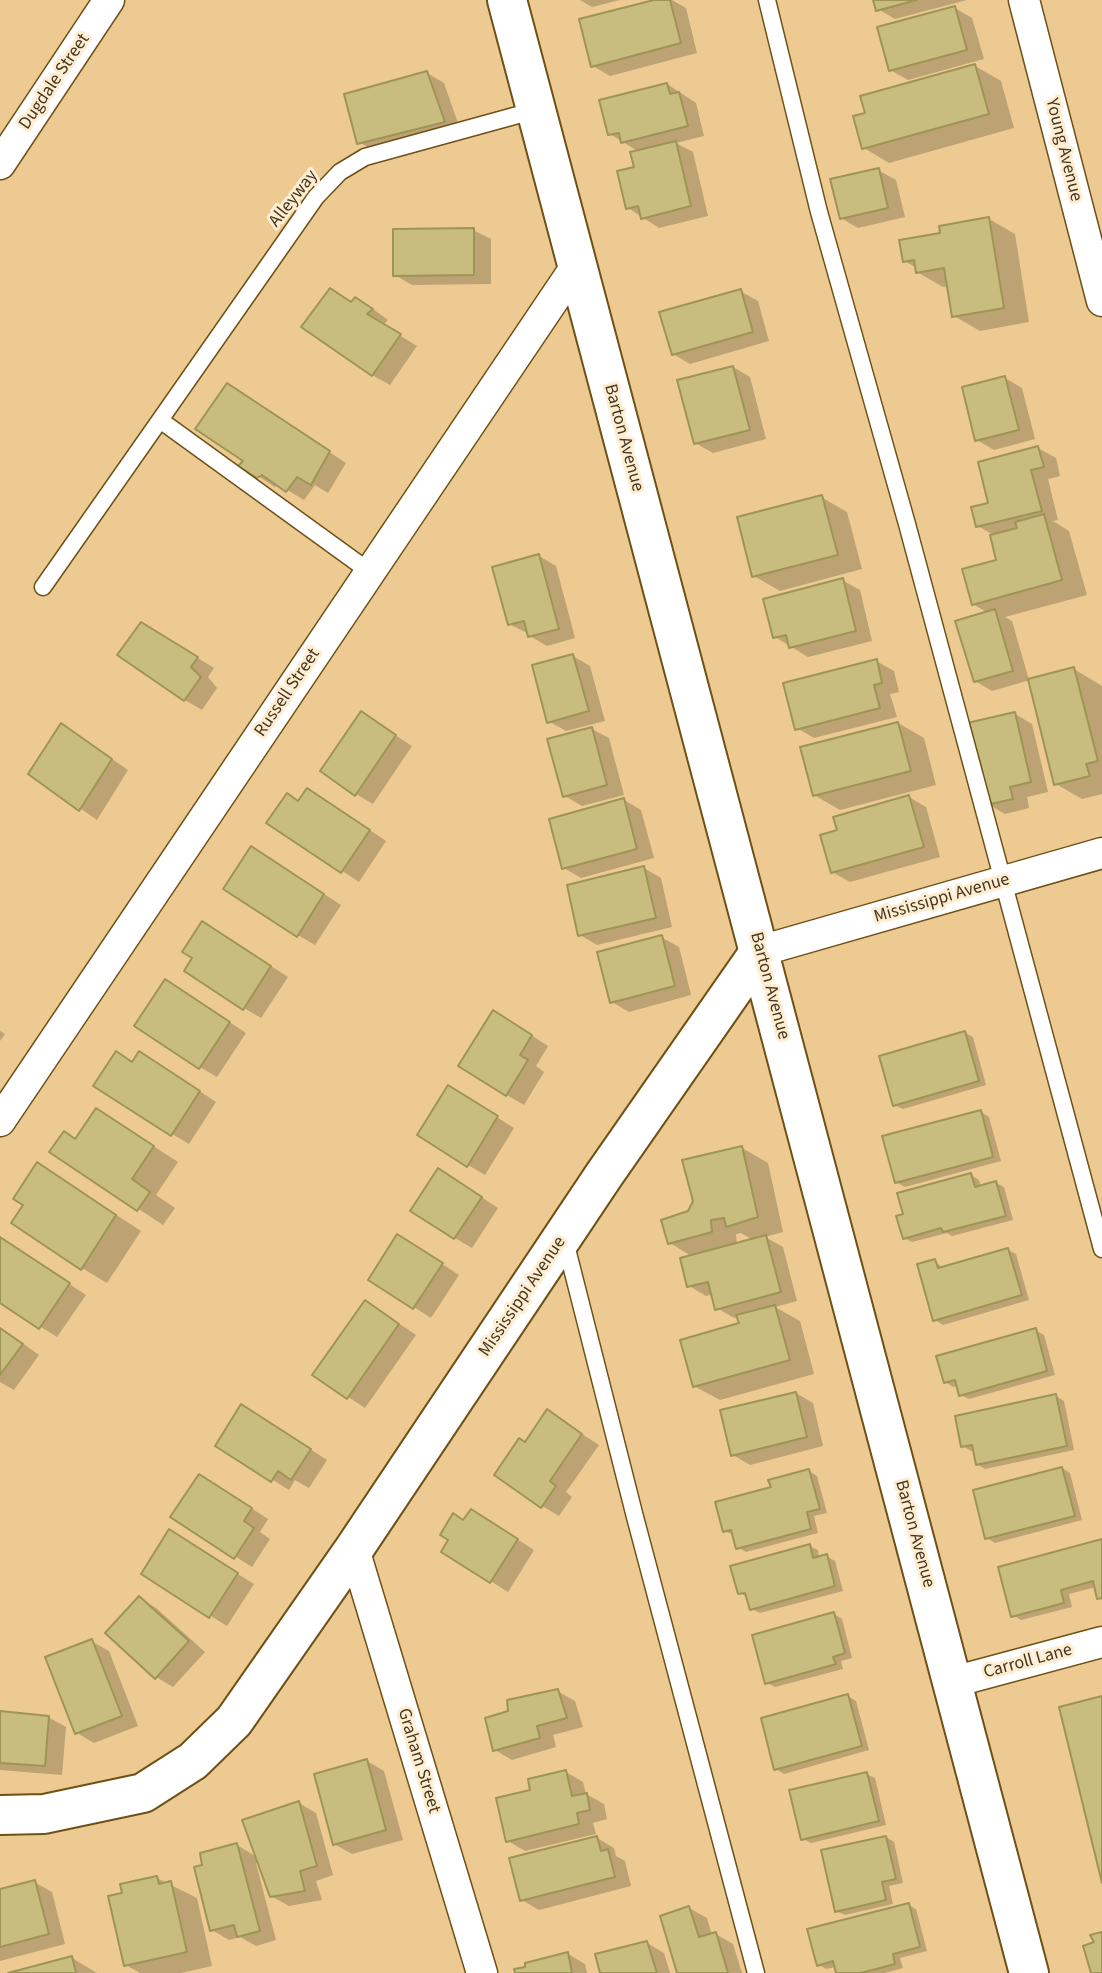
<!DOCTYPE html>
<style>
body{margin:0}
canvas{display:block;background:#ecca91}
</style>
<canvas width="1102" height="1973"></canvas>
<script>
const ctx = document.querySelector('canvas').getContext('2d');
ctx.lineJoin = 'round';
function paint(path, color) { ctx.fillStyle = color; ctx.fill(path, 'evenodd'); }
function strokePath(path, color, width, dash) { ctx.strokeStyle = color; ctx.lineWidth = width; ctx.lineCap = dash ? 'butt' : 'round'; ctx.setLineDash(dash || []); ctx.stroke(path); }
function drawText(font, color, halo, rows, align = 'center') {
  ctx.font = font + ' "Source Sans 3",sans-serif'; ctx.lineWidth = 6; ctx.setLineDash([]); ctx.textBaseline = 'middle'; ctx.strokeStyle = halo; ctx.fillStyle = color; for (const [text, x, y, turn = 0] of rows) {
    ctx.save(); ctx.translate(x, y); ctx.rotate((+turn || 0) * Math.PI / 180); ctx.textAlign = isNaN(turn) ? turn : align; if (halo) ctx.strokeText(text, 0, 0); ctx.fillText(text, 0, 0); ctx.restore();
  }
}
paint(new Path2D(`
 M580,0h40l-28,7z
 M661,0h11l14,8 11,45 -87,23 -17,-10z
 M875,0h92l-72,19 -17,-10z
 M955,8l17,10 12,41 -76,21 -18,-10z
 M975,66l26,15 13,47 -125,35 -25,-15z
 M427,73l17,10 17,49 -85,20 -17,-10z
 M667,84l29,19 8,33 -28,7 17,9 15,64 -49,12 -31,-20 11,-56 -29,-18z
 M878,170l18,10 9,37 -47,11 -17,-10z
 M989,219l26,15 14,88 -49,9 -26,-15 -5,-30 -6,1 -26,-15v-4l-13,-7 38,-27z
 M473,230l18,9v45l-79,1 -17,-10z
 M740,291l18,10 11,40 -79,23 -17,-10z
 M352,303l21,6 15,11 -5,5 34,21 -27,39 -18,-10z
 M733,367l17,10 16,62 -53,14 -18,-10z
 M1005,378l17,10 13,51 -41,11 -17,-10z
 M244,395l102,68 -18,30 -13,-8 -11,15 -25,-15 -4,2 -17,-11 -13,-16z
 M1038,448l18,10 4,18 -12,3 10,41 -5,1 16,10 18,64 -82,22 7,4 17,59 45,-11 28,17v108l-20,5 -26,-15 -26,-104 -38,11 -17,-10 13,-68 -15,-9 26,-43 -4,-25 -17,-10 12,-22z
 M821,497l26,15 15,57 -82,22 -26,-15z
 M539,556l17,10 19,72 -28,8 -17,-10 -1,-2 -20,-10z
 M842,580l18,10 12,51 -64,16 -33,-20z
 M159,634l55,34 -6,9 9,11 -15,22 -17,-10z
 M573,656l17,10 15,55 -39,10 -18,-10z
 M876,661l18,10 5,21 -9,2 7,23 -83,21 -17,-10z
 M361,713l51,33 -39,58 -17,-10z
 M1015,714l17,10 16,68 -21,5 2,11 -24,6 -17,-10z
 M898,723l26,15 12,47 -96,25 -26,-15z
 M62,725l66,45 -31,50 -67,-47z
 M592,729l17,9 15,57 -42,11 -17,-10z
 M909,797l17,10 14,50 -90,25 -18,-10 7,-41z
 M325,800l61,41 -27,41 -90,-59 30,-21z
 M624,800l17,10 13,48 -73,20 -17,-10z
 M269,858l72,47 -26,40 -17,-10z
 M644,868l17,10 11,49 -75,18 -17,-10z
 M220,933l68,44 -27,41 -17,-10z
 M661,937l18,10 12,48 -62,17 -17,-10z
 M182,991l64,42 -29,44 -17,-10z
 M511,1022l37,24 -12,20 8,6 -20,33 -17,-10z
 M0,1031l5,3 -5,7z
 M965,1033l8,4 13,48 -83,24 -9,-4z
 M157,1063l59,39 -27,42 -17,-10 -38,-70z
 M465,1097l49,31 -29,47 -17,-10z
 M97,1110l81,52 -22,33 19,13 -12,17 -111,-73 24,-12z
 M981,1112l8,5 12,44 -96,26 -9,-5z
 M742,1148l26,15 15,69 -18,5 18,10 14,54 -22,6 25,14 14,53 -94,26 -26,-14 47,-61 -2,-8 -5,1 -17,-10 -4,-14 -7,2 -17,-10 4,-29 -23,-14 19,-31zM741,1233l12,7 -16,5 -1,-11z
 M971,1175l8,5 2,7 15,-4 8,4 9,33 -61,16 -5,-3 -35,9 -8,-4z
 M63,1180l78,51 -34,52 -25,-15z
 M456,1180l42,28 -26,40 -17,-10z
 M0,1238l86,57 -29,42 -57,-36z
 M415,1246l44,29 -28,43 -61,-39z
 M1008,1250l8,4 13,46 -86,25 -8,-5v-59l9,8z
 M382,1312l34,23 -51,73 -50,-33z
 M0,1327l39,28 -25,35 -14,-8z
 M1035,1330l9,5 11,40 -86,24 -8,-4 -3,-9 -5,1 -8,-5z
 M796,1393l17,10 10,43 -73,19 -17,-10z
 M1056,1396l8,5 10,49 -89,19 -8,-5 -2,-14 -4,1 -8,-5z
 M548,1412l51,33 -33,47 6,5 -13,19 -17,-10 -17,-62z
 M259,1416l68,44 -18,28 -14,-8 -6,10 -72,-45z
 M1062,1468l8,5 12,47 -87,23 -8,-5z
 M809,1471l8,5 10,37 -13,3 4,17 -72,19 -9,-5 -3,-12 -10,-4 49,-42z
 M217,1486l51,33 -8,13 10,7 -18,28 -79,-50z
 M489,1521l45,29 -26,42 -65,-41z
 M1102,1541v59l-3,-2 -3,-11 -27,7 3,13 -51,13 -8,-5z
 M186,1542l68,42 -27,42 -84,-52z
 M809,1546l9,4 1,8 7,-2 9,5 8,30 -83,22 -8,-4 -3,-11 -9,-5z
 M139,1598l17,10 49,44 -32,35 -17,-10z
 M834,1614l8,5 10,39 -11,3 2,8 -68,18 -8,-4z
 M91,1641l18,10 29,75 -44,17 -17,-10z
 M557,1691l18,10 8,26 -30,8 3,12 -44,13 -17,-10 15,-38z
 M848,1696l8,5 13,49 -85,24 -8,-5z
 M0,1713l48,4 18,10 -4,48 -62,-5z
 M367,1761l17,10 19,69 -51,14 -18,-10z
 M566,1772l17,10 3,12 18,10 3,15 -14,4 3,11 -71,17 -17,-10 24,-50z
 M866,1774l9,4 11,47 -75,18 -8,-4z
 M299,1803l17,10 17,62 -17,6 6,19 -33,6 -18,-10 -12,-34 -3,1 20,77 -20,6 -16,-9 -11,3 -17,-10 -7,-64 32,-21 20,12z
 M886,1837l8,5 9,41 -14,3 4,18 -48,11 -9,-4z
 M597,1838l17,10 2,8 9,5 6,25 -92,24 -17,-10z
 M157,1878l40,20 15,68 -31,7h-41l-14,-8 -2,-71z
 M34,1882l18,10 13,52 -65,17v-70z
 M908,1905l8,4 11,42 -27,7 3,10 -18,5h-48l-1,-6 -10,2 -8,-5z
 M689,1908l18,10 5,17 4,-1 17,10 9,29h-63z
 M647,1943l17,10 6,20h-68z
 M568,1954l17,10 2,9h-70z
 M72,1958l25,15h-82z`), '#0003');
const building = new Path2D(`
 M654,0h16l11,43 -90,24 -12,-48z
 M873,0h44l-41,11z
 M955,6l12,44 -78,21 -12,-44z
 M975,64l14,50 -127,35 -9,-33 12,-3 -5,-17z
 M427,71l18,51 -88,22 -13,-50z
 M667,83l3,11 9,-2 9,34 -67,17 -2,-10 -11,2 -9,-35z
 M676,141l15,65 -50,13 -3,-13 -12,3 -9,-38 17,-4 -4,-15z
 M879,168l9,40 -48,11 -10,-40z
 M989,217l15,91 -52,9 -8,-49 -28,5 -2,-13 -11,2 -4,-22 41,-7 -1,-7z
 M474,228v47l-81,1v-47z
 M330,288l21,14 4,-5 18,12 -6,5 34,20 -29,42 -71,-49z
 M741,289l12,43 -81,23 -13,-43z
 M733,366l17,64 -56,14 -17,-64z
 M1005,376l14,54 -44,11 -13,-54z
 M227,383l103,68 -19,34 -14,-8 -11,15 -24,-17 -5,3 -19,-12 5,-5 -48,-32z
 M1038,446l6,21 -13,3 11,41 -66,16 -5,-20 17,-4 -10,-41z
 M822,495l16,60 -86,22 -15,-60z
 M1044,514l18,66 -90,25 -10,-36 34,-9 -6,-25 27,-7 -2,-6z
 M539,554l20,75 -31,8 -4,-16 -16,4 -16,-58z
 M843,578l13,53 -67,17 -3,-13 -13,3 -10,-39z
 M995,609l18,62 -39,11 -19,-61z
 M141,622l57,35 -7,10 10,10 -17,24 -67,-46z
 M573,654l16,57 -42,12 -15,-58z
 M877,659l5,24 -8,2 6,23 -85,22 -12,-47z
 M1074,667l24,94 -12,3 4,12 -36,9 -26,-106z
 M361,711l35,24 -41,61 -35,-25z
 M1015,712l16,70 -21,5 3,12 -27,6 -19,-82z
 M898,722l13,49 -98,25 -13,-49z
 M61,723l51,36 -33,52 -51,-37z
 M592,727l15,58 -44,12 -16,-58z
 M307,788l63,42 -29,43 -75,-50 21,-30 11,8z
 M909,795l15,52 -93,26 -11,-38 17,-5 -4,-13z
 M624,798l13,51 -75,20 -13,-50z
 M251,846l73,48 -27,43 -74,-48z
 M644,866l12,52 -78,18 -11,-51z
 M202,921l69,45 -28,44 -59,-39 8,-13 -10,-6z
 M662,935l13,51 -65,17 -13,-51z
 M165,979l65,43 -31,47 -65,-43z
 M493,1010l39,25 -12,20 8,5 -22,36 -48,-30z
 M965,1031l14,50 -86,25 -14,-50z
 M116,1051l16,11 7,-11 61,40 -29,45 -78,-50z
 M448,1085l50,31 -31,51 -50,-32z
 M96,1108l58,38 -22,33 18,13 -13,19 -88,-59 15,-21 11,8z
 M981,1110l12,47 -98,26 -13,-47z
 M742,1146l16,71 -32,10 -2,-9 -13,2 1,12 -44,12 -7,-24 27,-9 5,-10 -11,-41z
 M37,1162l79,53 -35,55 -70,-47 12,-18 -10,-6z
 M438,1168l44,29 -28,42 -44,-28z
 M971,1173l4,14 21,-6 10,35 -63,16 -2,-4 -38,11 -7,-23 7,-2 -6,-21z
 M397,1234l46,29 -30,46 -45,-29z
 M766,1235l15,57 -66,18 -7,-28 -21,5 -7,-29z
 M0,1237l70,46 -31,46 -39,-26z
 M1008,1248l14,47 -89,26 -16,-57 18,-5 3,9z
 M365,1300l34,24 -52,75 -35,-24z
 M775,1305l15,55 -97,27 -13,-47 59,-17 -3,-8z
 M0,1328l23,16 -23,31z
 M1036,1328l11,43 -88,25 -4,-16 -11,3 -8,-27z
 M796,1392l11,45 -76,19 -11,-46z
 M1056,1394l11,52 -91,19 -4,-20 -11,2 -6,-31z
 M241,1404l70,45 -20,31 -13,-9 -7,11 -56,-36z
 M547,1409l35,25 -32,47 6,5 -15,22 -47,-33 25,-37 6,4z
 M1062,1467l13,49 -90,23 -12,-49z
 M809,1469l11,40 -13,3 4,17 -75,20 -5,-19 -8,2 -8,-30 56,-15 -3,-7z
 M199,1474l53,34 -8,13 10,7 -20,31 -64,-42z
 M471,1509l47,30 -28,44 -49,-31 7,-12 -8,-5 13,-22 10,7z
 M169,1529l69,44 -29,45 -68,-44z
 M1102,1539v59l-5,1 -4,-18 -32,9 3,13 -53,14 -13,-50z
 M810,1544l3,14 14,-4 8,32 -85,24 -5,-17 -7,1 -8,-28z
 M139,1596l50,45 -34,38 -50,-46z
 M834,1612l11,41 -12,4 3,7 -71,20 -13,-49z
 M92,1639l30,77 -47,18 -30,-77z
 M558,1689l9,29 -30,8 3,12 -47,13 -8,-33 23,-7 -1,-11z
 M848,1694l14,52 -88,24 -13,-52z
 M1102,1696v187l-43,-176z
 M0,1711l49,5 -4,50 -45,-3z
 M367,1759l19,71 -53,15 -19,-71z
 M566,1770l6,26 15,-3 3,17 -13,3 2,11 -73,18 -10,-44 34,-8 -2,-11z
 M867,1772l12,49 -78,19 -12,-50z
 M299,1801l18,65 -17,5 5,20 -35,6 -28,-77z
 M597,1836l4,15 7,-2 7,28 -95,24 -11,-43z
 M886,1836l10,43 -14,3 4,18 -51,12 -14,-62z
 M237,1843l23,88 -23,6 -3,-12 -24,6 -16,-64 8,-2 -2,-12z
 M157,1876l2,8 12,-3 16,71 -63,14 -16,-70 14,-3 -2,-9z
 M35,1880l14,54 -49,13v-58z
 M909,1903l11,44 -27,7 2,10 -34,9h-25l-3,-12 -16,5 -10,-37z
 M689,1906l10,31 17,-5 12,41h-51l-17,-57z
 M1102,1932v41h-11l-8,-27 11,-4 -4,-7z
 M647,1941l10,32h-57l-5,-19z
 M568,1952l4,21h-57l-1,-4 11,-2v-4z
 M72,1956l4,17h-68z`);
paint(building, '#c8bd7e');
strokePath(building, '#9e9456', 2);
const service = new Path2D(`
 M767,0l52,212 88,312 195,725
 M370,572l-210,-152 156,-223 24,-25 25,-15 171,-47
 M43,587l117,-167
 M565,1241l70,276 121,456`);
const minor = new Path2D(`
 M1024,0l78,301
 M0,164l109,-164
 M760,951l342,-98
 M0,1121l577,-856
 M354,1549l128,424
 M953,1682l149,-40`);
const tertiary = new Path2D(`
 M0,1815l44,-1 99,-21 50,-32 41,-40 120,-172 250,-374 156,-224`);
const primary = new Path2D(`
 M507,0l522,1973`);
strokePath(service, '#6f5117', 19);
strokePath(minor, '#6f5117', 33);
strokePath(tertiary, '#6f5117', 42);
strokePath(primary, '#6f5117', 42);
strokePath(service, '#fff', 16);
strokePath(minor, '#fff', 30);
strokePath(tertiary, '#fff', 38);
strokePath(primary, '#fff', 38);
drawText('18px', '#453720', '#ffedd1', [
 ["Dugdale Street",55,82,-56],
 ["Young Avenue",1063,150,76],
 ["Alleyway",294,199,-52],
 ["Barton Avenue",623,438,75],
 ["Russell Street",288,693,-56],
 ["Mississippi Avenue",942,899,-16],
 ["Barton Avenue",769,986,75],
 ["Mississippi Avenue",523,1297,-56],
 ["Barton Avenue",914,1534,75],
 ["Carroll Lane",1028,1662,-15],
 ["Graham Street",418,1761,73]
]);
</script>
